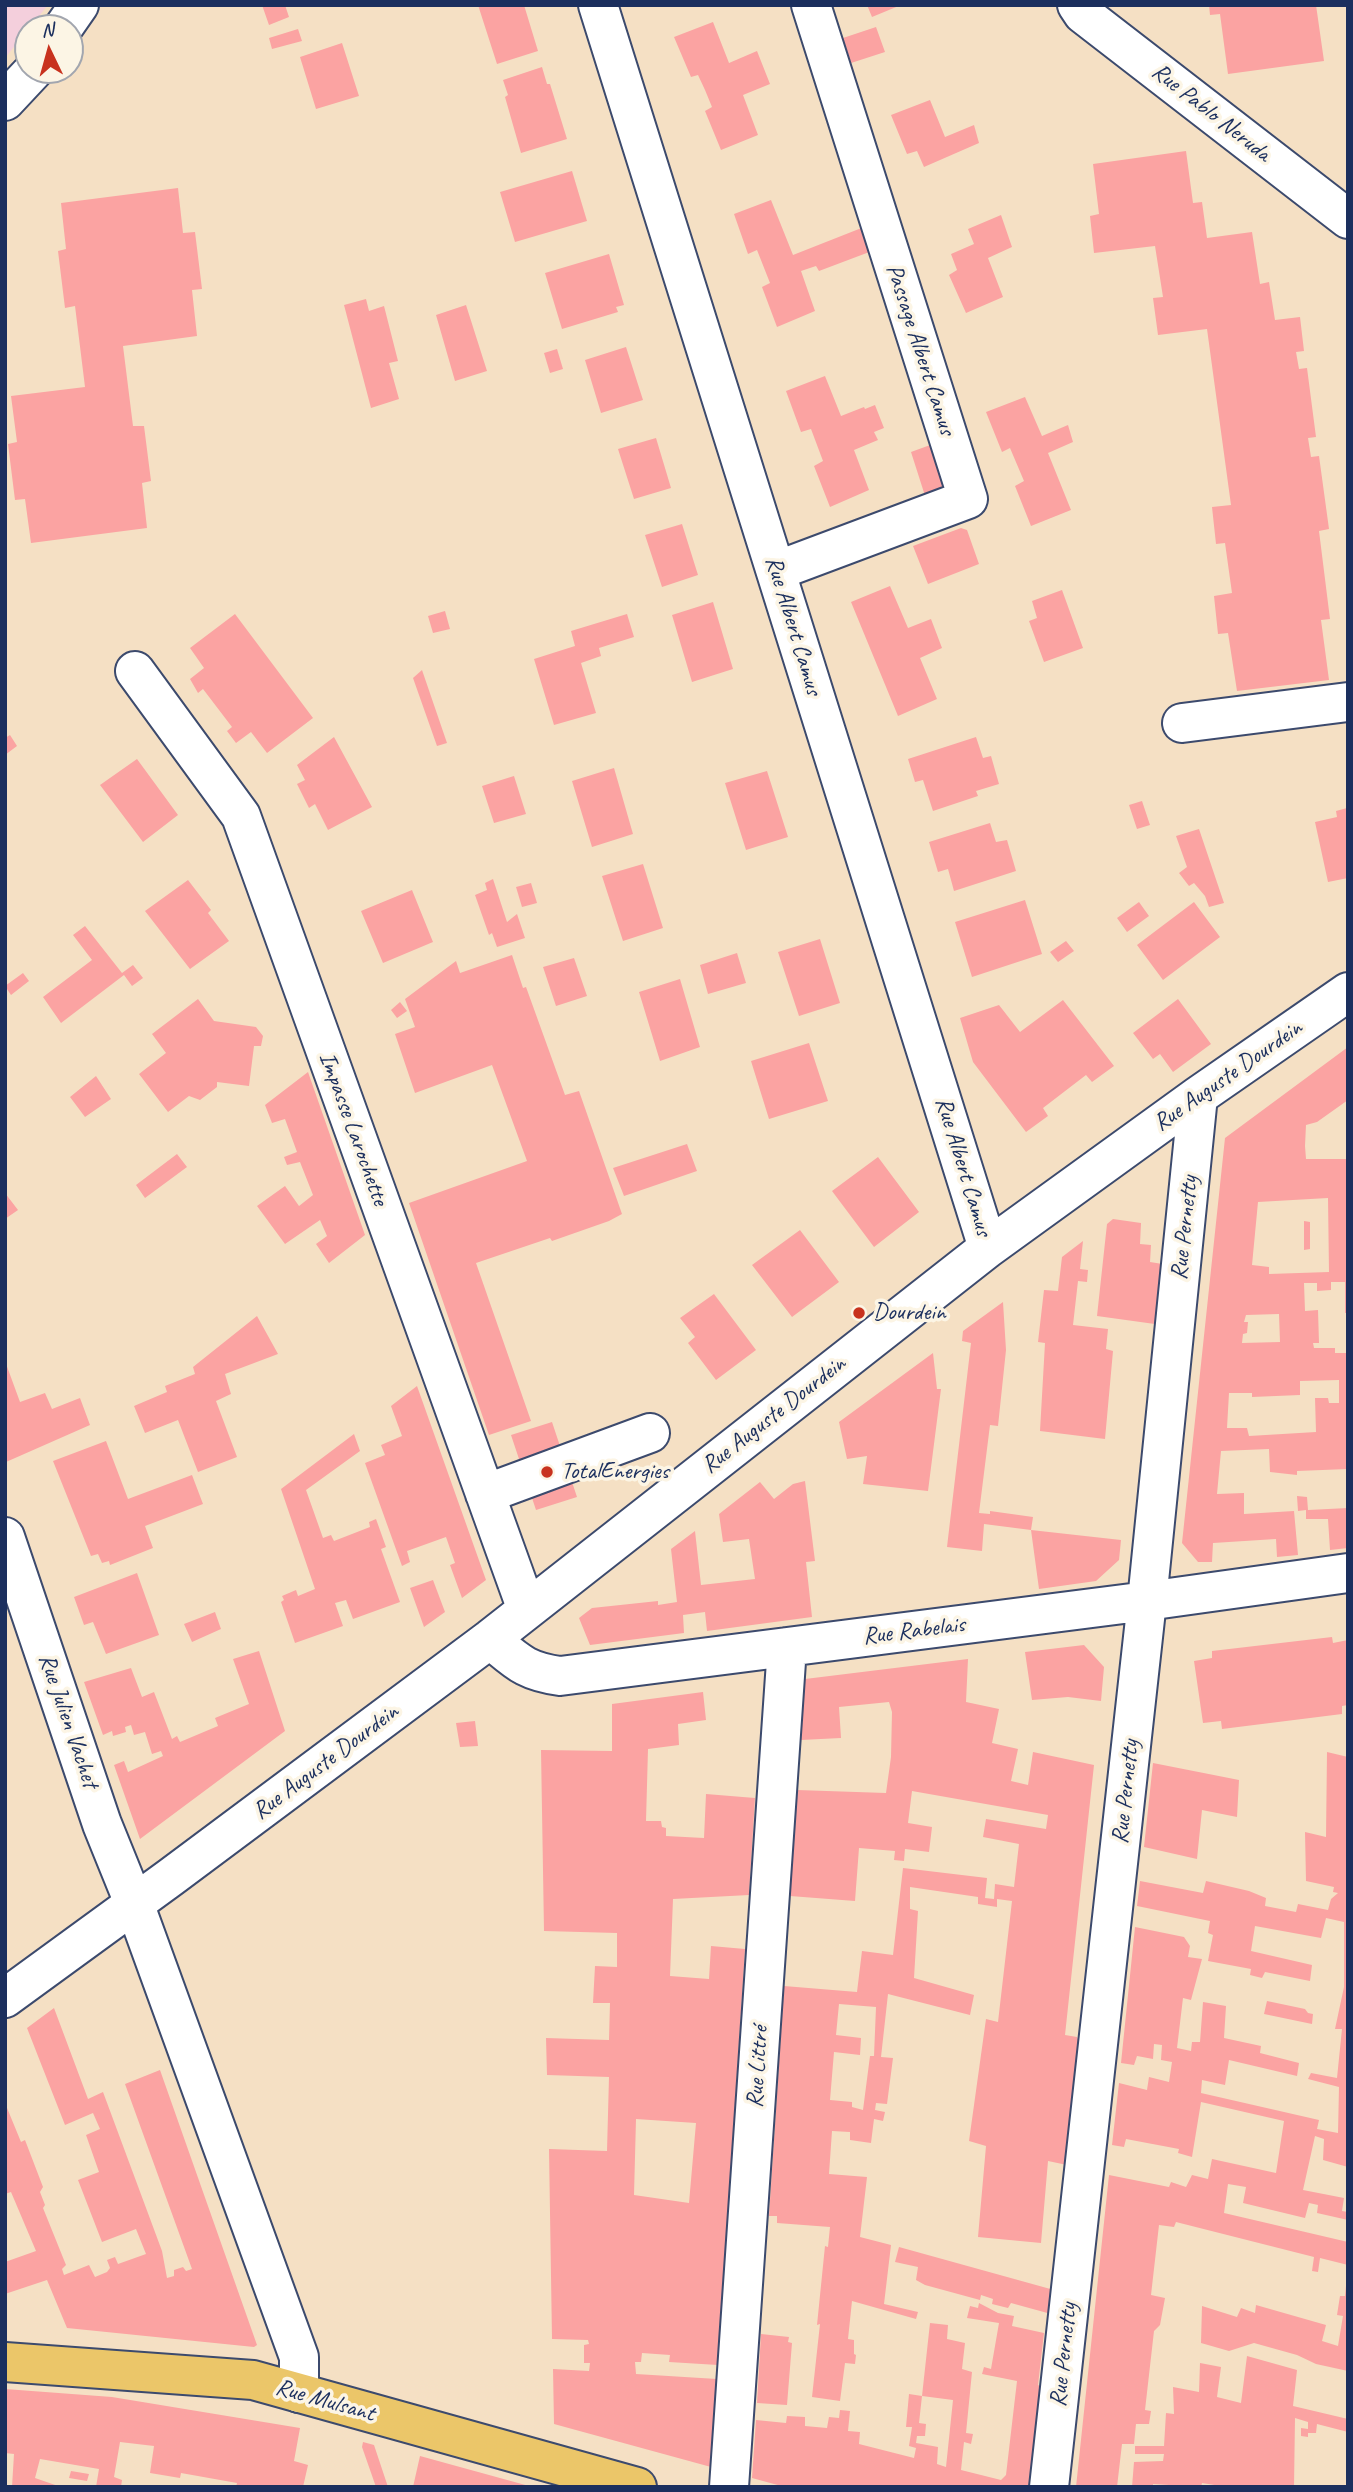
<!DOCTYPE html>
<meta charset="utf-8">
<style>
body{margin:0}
#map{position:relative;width:1353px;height:2492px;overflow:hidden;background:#f5e0c4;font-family:Caveat,sans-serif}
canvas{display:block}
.frame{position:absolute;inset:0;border:7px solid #1b2f5e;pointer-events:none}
.north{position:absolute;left:14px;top:14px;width:70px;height:70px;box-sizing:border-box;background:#fcf5e5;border:2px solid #a2a6af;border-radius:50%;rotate:355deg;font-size:19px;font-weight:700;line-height:28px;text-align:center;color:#1b2f5e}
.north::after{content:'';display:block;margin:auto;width:24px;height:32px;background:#c8321e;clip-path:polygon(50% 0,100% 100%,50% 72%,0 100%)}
</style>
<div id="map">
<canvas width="1353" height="2492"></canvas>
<div class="frame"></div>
<div class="north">N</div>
</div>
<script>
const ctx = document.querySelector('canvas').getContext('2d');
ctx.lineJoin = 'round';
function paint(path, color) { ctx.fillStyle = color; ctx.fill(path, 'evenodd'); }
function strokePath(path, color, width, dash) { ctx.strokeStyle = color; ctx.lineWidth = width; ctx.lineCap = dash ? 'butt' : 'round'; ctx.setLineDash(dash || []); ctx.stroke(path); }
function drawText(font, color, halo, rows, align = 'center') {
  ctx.font = font + ' Caveat,sans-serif'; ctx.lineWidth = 7; ctx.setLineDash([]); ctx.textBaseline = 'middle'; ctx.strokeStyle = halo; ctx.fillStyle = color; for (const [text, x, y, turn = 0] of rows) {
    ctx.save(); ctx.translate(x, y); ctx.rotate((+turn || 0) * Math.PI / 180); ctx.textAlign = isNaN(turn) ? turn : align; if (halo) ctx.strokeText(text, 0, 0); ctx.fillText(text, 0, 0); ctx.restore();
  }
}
paint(new Path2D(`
 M5,5h43l-43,53z`), '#f4cfdc');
paint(new Path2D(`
 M262,5h23l4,12 -20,8z
 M478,5h46l14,46 -41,13z
 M867,5h34l-29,12z
 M1209,5h107l8,56 -96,13 -8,-60 -10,1z
 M713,22l16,41 28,-12 13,33 -27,11 15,40 -37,15 -16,-39 7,-4 -7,-17 -7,-15 -7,2 -17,-40z
 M876,27l9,25 -34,11 -8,-25z
 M298,29l4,12 -30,8 -3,-11z
 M342,43l17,53 -43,13 -16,-52z
 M542,67l5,17h3l17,55 -46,14 -16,-56 3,-2 -5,-15z
 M930,100l15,37 29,-12 5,18 -55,24 -7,-16 -10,3 -16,-39z
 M1186,151l7,52 9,-1 5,36 45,-6 8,52 9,-2 6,38 25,-3 4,34 -8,1 3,17 8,-1 9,69 -8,1 3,19 8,-1 10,73 -10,2 11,88 -9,1 8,60 -92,11 -9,-58 -10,1 -4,-38 18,-3 -7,-50 -9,1 -4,-37 19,-2 -24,-176 -49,6 -5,-37 10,-1 -8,-51 -61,7 -4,-37 9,-2 -6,-50z
 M572,171l15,50 -72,21 -15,-50z
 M178,188l5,45 12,-1 7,57 -10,1 5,46 -74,10 10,80h11l7,55 -9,2 5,45 -116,15 -6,-44 -10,1 -7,-56 9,-2 -6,-46 74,-9 -10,-81 -10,2 -7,-57 8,-2 -5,-46z
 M771,200l22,55 71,-28 8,24 -53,20 -3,-5 -15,5 14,40 -38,16 -15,-40 8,-4 -13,-33 -9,4 -14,-40z
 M1001,215l11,32 -24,11 15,39 -37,16 -17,-38 8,-5 -6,-16 23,-10 -6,-15z
 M609,254l15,51 -8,2 2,5 -56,17 -17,-56z
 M366,299l3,12 15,-5 14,55 -9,2 10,36 -28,9 -27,-103z
 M466,305l21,66 -32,10 -19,-66z
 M626,347l17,53 -42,13 -16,-53z
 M557,349l6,20 -13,4 -6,-20z
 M825,376l16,40 23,-9 1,2 10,-4 9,23 -10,4 4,8 -24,10 15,40 -39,17 -16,-41 9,-5 -12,-32 -10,3 -15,-41z
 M1025,397l17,39 26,-11 5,17 -25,11 23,57 -40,16 -16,-40 9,-5 -14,-33 -8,4 -16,-40z
 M656,438l15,50 -37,11 -16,-50z
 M933,444l13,43 -19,15 -16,-50z
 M682,524l16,51 -36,12 -17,-52z
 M961,528l6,2 12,34 -51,20 -15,-38z
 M890,586l18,42 23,-9 11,29 -22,10 17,41 -39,17 -47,-114z
 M1062,590l21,58 -39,14 -15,-41 8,-3 -5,-17z
 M713,602l20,67 -41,13 -20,-67z
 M445,611l5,18 -17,4 -5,-17z
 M235,614l78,104 -46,35 -16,-21 -15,11 -9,-12 5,-4 -29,-38 -5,4 -8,-14 14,-11 -14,-20z
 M627,614l7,23 -35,11 2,8 -20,7 15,50 -42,12 -20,-66 41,-13 -4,-15z
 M422,670l25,73 -10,3 -24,-68z
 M10,735l7,11 -12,9v-17z
 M334,737l38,70 -44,23 -13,-26 -6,4 -12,-24 8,-4 -8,-15z
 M976,737l7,21 8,-2 8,28 -23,7 2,5 -45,15 -10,-31 -8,2 -7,-23z
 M137,759l41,56 -35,27 -43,-57z
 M614,768l19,66 -41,13 -20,-66z
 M767,771l21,66 -42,13 -21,-67z
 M514,776l12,38 -32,9 -12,-37z
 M1142,801l8,24 -13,4 -8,-24z
 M1347,808l1,70 -20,4 -13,-60 22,-5 -1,-6z
 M990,823l6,19 11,-2 9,31 -62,20 -6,-22 -10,3 -9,-30z
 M1199,829l25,74 -15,4 -4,-11 -11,-13 -5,3 -10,-13 8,-6 -11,-31z
 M643,864l20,64 -40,13 -21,-65z
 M493,879l14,43 10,-8 8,24 -28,9 -5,-14 -3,2 -14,-40 12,-5 -2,-7z
 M188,880l23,30 -3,3 21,28 -39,28 -45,-58z
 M531,883l6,20 -15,4 -6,-20z
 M412,890l21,52 -50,21 -22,-52z
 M1025,900l17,54 -70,23 -17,-55z
 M1139,902l10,14 -22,16 -10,-14z
 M1194,902l26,35 -57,43 -26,-35z
 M85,926l37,47 11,-8 10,13 -11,8 -8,-11 -63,48 -18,-26 49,-37 -19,-25z
 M820,939l20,64 -41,13 -21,-64z
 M1066,941l8,10 -16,11 -8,-10z
 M737,953l9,30 -38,11 -8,-29z
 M512,955l11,33 3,-1 39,108 14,-4 43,123 -13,7 -57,20 -2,-3 -74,25 55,158 -42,14 -80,-232 118,-42 -35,-96 -77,28 -20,-59 20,-7 -10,-28 51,-38 4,12z
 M574,958l13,38 -31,10 -13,-39z
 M23,973l6,8 -18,14 -6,-9z
 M680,979l20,68 -40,14 -21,-69z
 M198,999l16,22 42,6 7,9 -2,10h-7l-5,40 -32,-4v5l-17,13 -11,-4 -21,16 -29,-38 27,-21 -14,-19z
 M1178,999l33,45 -38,28 -13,-18 -7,5 -20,-26z
 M1063,1000l51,66 -22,16 -6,-7 -43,33 5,8 -22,16 -53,-70 -13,-44 39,-13 21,27z
 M400,1002l7,9 -10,7 -6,-8z
 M809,1043l19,58 -59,18 -18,-58z
 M1348,1047v53l-31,22 -11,3 -1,21 1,13h42v154h-3v-31h-14v8l-14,1v-8h-13l1,28 13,-1 1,33h-6l1,5h21v5h13v116l-51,2v4l-27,-3 -1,-23 -48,2 -4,43 27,-1v21l50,-3 4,44 -21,2 -1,-18 -63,4 -1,19h-14l-16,-19 43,-405zM1328,1198l1,74 -60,2v-7l-17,-2 6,-63zM1279,1314l1,28 -38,1 1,-9 4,-1 1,-11h-4l2,-7zM1339,1380v23h-10l-1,-5h-13l1,34 -67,4 -2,-8h-20l2,-35h23v4l48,-2v-14z
 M308,1072l57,163 -36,28 -13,-19 11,-8 -7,-16 -35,24 -28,-38 28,-20 14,20 14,-11 -13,-33 -13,3 -3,-8 13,-5 -12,-33 -13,4 -7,-18z
 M96,1076l15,23 -26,18 -15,-20z
 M687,1144l10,27 -73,25 -11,-28z
 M177,1154l10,13 -42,31 -9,-13z
 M878,1157l41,55 -45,35 -42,-56z
 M5,1193l13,17 -13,9z
 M1113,1219l28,4 -1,21 11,1 -1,17 19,3 -7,60 -65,-9 10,-92z
 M1304,1221l6,1v27l-6,1z
 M800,1230l39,52 -47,35 -40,-52z
 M1083,1241l-3,28 8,1 -1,12 -9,-1 -5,44 35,4 -2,20 7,2 -8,88 -65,-8 5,-88 -7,-1 6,-52 14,1 4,-34z
 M714,1294l42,56 -40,30 -28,-37 7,-6 -15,-19z
 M1003,1302l3,48 -8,76 -8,-1 -11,88 11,1v-3l43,6 -2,13 90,10 -2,20 -23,21 -57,8 -8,-59 -47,-6 -2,27 -35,-4 24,-204 -9,-2 1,-10z
 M257,1316l21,38 -53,20 6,20 -15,7 21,56 -39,15 -20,-52 -33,13 -11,-27 33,-14 -2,-6 30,-12 -2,-7z
 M933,1353l4,36h4l-13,102 -65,-7 4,-28 -20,3 -8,-37z
 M5,1361l15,41 25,-9 7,16 28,-11 10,27 -84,37z
 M417,1386l69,194 -24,18 -12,-33 5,-2 -9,-26 -39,14 3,11 -8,4 -37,-103 20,-8 -4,-10 21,-9 -11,-30z
 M552,1422l25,75 -41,13 -25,-75z
 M354,1434l6,17 -54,39 17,48 8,-3 3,6 36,-14 -1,-5 7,-3 10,28 -5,2 19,53 -47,17 -7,-19 -11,3 8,23 -48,17 -14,-41 3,-2 -2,-4 14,-6 2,6 17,-7 -34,-100z
 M106,1441l22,58 64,-24 11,29 -58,22 8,22 -43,17 -1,-4 -7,2 -4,-9 -7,2 -38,-95z
 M805,1481l10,80 -9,1 6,55 -105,14 -2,-19 -22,3 1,18 -94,12 -11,-27 13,-10 66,-7v4l19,-3 -6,-53 24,-18 6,54 54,-6 -6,-40 -26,3 -4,-28 41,-32 14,17 19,-15z
 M1297,1496l10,1 1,13 40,-2v40l-18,2 -2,-31h-22v-9l-8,1z
 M137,1573l22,62 -53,19 -13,-32 -9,3 -10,-28z
 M433,1580l12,32 -21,15 -14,-39z
 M215,1612l6,17 -29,13 -8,-18z
 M1332,1637l1,6 15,-3v65l-6,1v8l-120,15 -1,-8 -18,2 -9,-62 18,-3v-7z
 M1084,1645l20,22 -3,34 -33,-4 -36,3 -7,-48z
 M259,1651l26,80 -145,108 -26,-74 10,-4 4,11 35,-16 -2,-5 -9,3 -7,-22 -11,3 -3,-10 -6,2 1,5 -13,4 -1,-5 -9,4 -19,-53 47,-14 11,29 12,-5 18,47 5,-3 3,6 38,-16 -3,-8 34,-14 -16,-45z
 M968,1659l-2,43 33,7 -7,34 26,6 -7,32 17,4 5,-33 61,13 -29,270 12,2 2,5 -12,123 -19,-4 -7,82 -63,-6 8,-91 -17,-5 17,-122 12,3 14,-121 -15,-2v8l-19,-3v-7l-68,-10v22l8,2 -4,67 60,17 -4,20 -82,-21 -7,63 12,1 -6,46 -11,-1 -1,7 10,2 -2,9 -9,-2 -3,24 -21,-3v-8l-18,-1 -3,43 38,3 -7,60 31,8 -7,59 34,8 -2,7 -64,-18 -4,38 6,1v14l2,1 -1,9 -10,-1 -5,38 -28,-4 8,-73 -3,1 8,-79 3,1 2,-20 -53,-4v-7h-8l15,-230 73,6 5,-41 31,4 10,-87 84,10 -2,20 9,1 1,-15 19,3 5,-43 -36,-7 3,-18 60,10 2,-14 -136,-24 -4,32 24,4 -3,25 -24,-3 -1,12 -10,-1 1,-9 -36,-3 -4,53 -65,-5 7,-106 89,3 5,-36 1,-45 -3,-10 -50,5 2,31 -40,2 4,-61zM839,2004l37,3 -2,49h-4l-7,54 -11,-3v-5l-22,-2 4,-48 26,3 1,-17 -25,-3z
 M703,1692l3,28 -28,4 1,21 -31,4 -2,72h15l1,6 4,1v8l38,2 2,-44 49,4 -6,97 -76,4 -3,77 39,3 2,-33 34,3 -27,416 -49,-3 1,-7 -28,-2 -1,9h-6l1,12 81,5 -6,88 -157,-43 -1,-55 36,2 1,-8h-6v-18l5,-1 -1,-4 -36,-1 -3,-190 58,2 2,-74 -62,-2 -1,-37 63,2 1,-37h-17l2,-37 22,1v-34l-73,-2 -3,-181 71,1v-47zM636,2119l60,4 -7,80 -55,-8z
 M475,1721l3,25 -18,1 -4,-24z
 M1327,1752l21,5v410l-25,-7 1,-21 -9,-3 -12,54 41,8 -2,13 6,1v8l-31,-7 1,-8 -9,-2 -4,15 -62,-15 3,-16 -18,-3 -4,29 124,29v23l-28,-7 -2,14 -6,-1 2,-14 -138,-35 -2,5 -15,-2 -8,70 14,3 -5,27 -6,6 -9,79 6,1 -2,13h-13l-2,20h-12l-5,43h-41l33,-312 60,12 2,-5 15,5 6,-12 16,4 4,-20 64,14 8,-52 -83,-19 -9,55 -14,-4 1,-4 -53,-10 -2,8 -12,-2 7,-62 28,7 2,-13 20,5 3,-20 -11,-2 1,-15 -8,-1 -1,15 -16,-3 -3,9 -13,-2 14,-136 49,10 6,9 -2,11 14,2 -11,41 -8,-2 -6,50 14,3 1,-9h8l3,-40 23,4 -2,32 37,8 -1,7 39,10 -2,13 -68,-16 -4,25 -23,-5 -1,13 118,27 -2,9 21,4 1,-46 -31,-8 3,-6 26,5 5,-49h-7l9,-42v-65l-18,-4 -5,20 -66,-12 -4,25 61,14 -2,16 -45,-9 -3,6 -12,-3 1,-6 -43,-8 5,-26 -5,-2 2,-12 -73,-15 3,-25 63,12 3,-12 43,10 17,7 -1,8 31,6 2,-8 30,6 3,-11 7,-6 -5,-1 1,-5 -28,-6 -1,-49 21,5z
 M1153,1763l86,17 -2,37 -35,-7 -5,49 -53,-12z
 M1267,2001l38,8 3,4 5,1 -1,10 -48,-10z
 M54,2008l34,91 15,-7 59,159 5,27 7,-2v-6l9,-3 3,4 6,-2 -67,-185 35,-14 97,275 -3,2 -187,-19 -20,-48 -42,14v-32l31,-11 -25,-59 -6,2v-91l16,39 4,-2 18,47 -3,5 5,13 -2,3 23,57 -4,4 2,6 25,-10 6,12 12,-5 3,-4 -3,-8 8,-3 3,7 28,-10 -10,-25 -34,13 -24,-62 21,-8 -13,-37 14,-6 -7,-16 -28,12 -38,-97z
 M899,2247l155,43 -3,24 -40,-11 -3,5 -16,-4 1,-5 -12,-4 -1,5 -55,-15 -9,-5 2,-13 -23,-5z
 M1346,2286l2,85 -32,-7 -19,-9 -43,-12 -25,8 -28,-8 1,-37 35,11 4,-9 14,5 1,-8 70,20 -4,16 16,5 5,-30 -6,-1 3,-19h5z
 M979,2303l19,10 16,3 -2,10 32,7 -6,52 5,3 -11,99h-247l-33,-9 4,-58 30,3 1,-7 18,1v9l22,2 2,-11 10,1 1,-8 10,1 -2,20 12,1 -1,12 55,14 2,-10 -7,-2 3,-19h-6l3,-33 13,2 8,-73 18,2 -1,14 18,4 -3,26 10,3 -6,61 7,1 -2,10 -7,-2 -3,28 40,10 5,-5 11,-94 -35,-7 2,-7 7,2 8,-46 -32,-5 3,-12 8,2zM922,2396l31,4 -7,67 -9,-3 1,-17 -22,-4 1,-7h8l1,-12 -7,-1z
 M761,2334l28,3 -1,5 4,1 -5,62 -30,-2z
 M1247,2356l50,14 -4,36 55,13v13l-31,-8 -1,9h-8v4l-7,-1v-8l7,1v-7l-13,-4 -1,69h-67l-25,-4 -1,4 -48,-3v3h-21l2,-25 29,-1 1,-7h-29v-8h29l2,-33 8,1 -1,-27 26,5 1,-29 21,4 -4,30 24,6z
 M5,2389l107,8 188,31 -6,33 14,4 -5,22h-67l1,-4 -56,-10 -1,5 -30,-5 4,-27 -34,-4 -6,35 8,3 -1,7h-25l3,-18 -59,-10 -5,19 26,9h-49l2,-33 -9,-1z
 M363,2442l11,3 14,42h-12l-14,-40z
 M420,2456l109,30v1h-116z
 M71,2471l18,3 -2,7 -18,-3z`), '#fba3a2');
const minor = new Path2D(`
 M598,5l390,1243
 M1077,5l6,9 265,205
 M63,28l16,-23
 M5,101l29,-31
 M776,571l192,-72 -157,-494
 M135,671l106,145 286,794
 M1182,723l166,-21
 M485,1494l165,-61
 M5,1537l97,287 32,79 165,454v36
 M490,1639c27,22 34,32 70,37l587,-75 201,-28
 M5,1998l166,-121 319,-238 498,-391 210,-152 150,-104
 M729,2487l58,-840
 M1049,2487l98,-886 51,-505`);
const major = new Path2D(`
 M5,2362l248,18 384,107`);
strokePath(minor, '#3c4a6d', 42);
strokePath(major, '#3c4a6d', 42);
strokePath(minor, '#fff', 38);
strokePath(major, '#ebc669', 38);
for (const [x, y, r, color] of [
 [859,1313,7,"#c8321e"],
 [547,1472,7,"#c8321e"]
]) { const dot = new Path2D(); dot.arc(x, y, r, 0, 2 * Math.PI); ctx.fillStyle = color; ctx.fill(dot); strokePath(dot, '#fcf5e5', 2.5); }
drawText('24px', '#1b2f5e', '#fcf5e5', [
 ["Rue Pablo Neruda",1211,113,38],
 ["Passage Albert Camus",920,350,72],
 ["Rue Albert Camus",793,626,73],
 ["Rue Auguste Dourdein",1228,1076,-35],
 ["Impasse Larochette",353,1129,70],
 ["Rue Albert Camus",963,1167,73],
 ["Rue Pernetty",1185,1228,-84],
 ["Rue Auguste Dourdein",774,1415,-38],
 ["Rue Rabelais",914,1631,-7],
 ["Rue Julien Vachet",68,1721,71],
 ["Rue Auguste Dourdein",326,1762,-37],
 ["Rue Pernetty",1126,1792,-84],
 ["Rue Littré",758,2067,-86],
 ["Rue Pernetty",1064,2355,-84],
 ["Rue Mulsant",325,2401,16]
]);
drawText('24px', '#1b2f5e', '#fcf5e5', [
 ["Dourdein",873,1313],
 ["TotalEnergies",561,1472]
], 'left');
</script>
